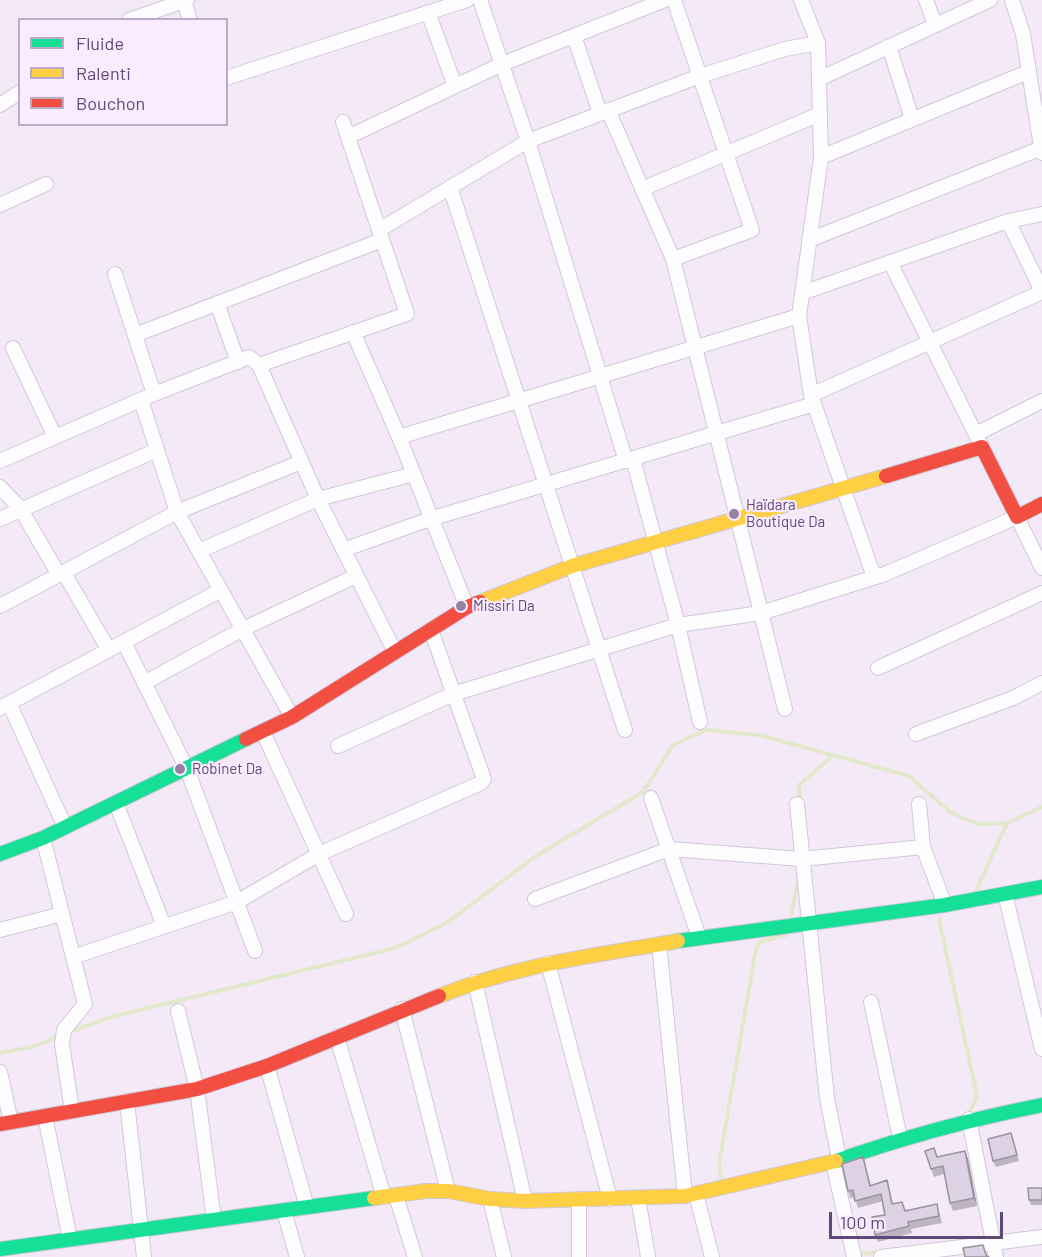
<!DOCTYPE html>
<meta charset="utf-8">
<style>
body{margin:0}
#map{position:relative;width:1042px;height:1257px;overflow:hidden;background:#f4eaf7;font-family:Barlow,sans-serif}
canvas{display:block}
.legend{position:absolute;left:18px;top:18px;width:210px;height:108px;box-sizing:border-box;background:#faebff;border:2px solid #bcaac8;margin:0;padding:8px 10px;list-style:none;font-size:18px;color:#604976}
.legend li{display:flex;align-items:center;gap:12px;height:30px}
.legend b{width:30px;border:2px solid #bcaac8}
.scale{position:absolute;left:829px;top:1212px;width:174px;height:27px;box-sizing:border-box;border:3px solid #604976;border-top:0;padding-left:8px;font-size:18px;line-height:21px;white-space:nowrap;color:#604976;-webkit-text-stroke:4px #faebff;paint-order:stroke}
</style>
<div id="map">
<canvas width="1042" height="1257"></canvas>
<ul class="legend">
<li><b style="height:8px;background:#16e098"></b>Fluide</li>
<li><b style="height:8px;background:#ffcf43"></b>Ralenti</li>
<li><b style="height:8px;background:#f24e42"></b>Bouchon</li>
</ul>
<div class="scale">100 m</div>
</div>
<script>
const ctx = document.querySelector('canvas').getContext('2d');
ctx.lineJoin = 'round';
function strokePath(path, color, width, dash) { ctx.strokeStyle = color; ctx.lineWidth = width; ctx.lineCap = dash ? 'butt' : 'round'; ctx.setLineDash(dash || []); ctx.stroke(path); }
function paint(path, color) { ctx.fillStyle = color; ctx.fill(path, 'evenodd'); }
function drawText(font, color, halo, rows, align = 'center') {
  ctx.font = font + ' Barlow,sans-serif'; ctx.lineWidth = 4.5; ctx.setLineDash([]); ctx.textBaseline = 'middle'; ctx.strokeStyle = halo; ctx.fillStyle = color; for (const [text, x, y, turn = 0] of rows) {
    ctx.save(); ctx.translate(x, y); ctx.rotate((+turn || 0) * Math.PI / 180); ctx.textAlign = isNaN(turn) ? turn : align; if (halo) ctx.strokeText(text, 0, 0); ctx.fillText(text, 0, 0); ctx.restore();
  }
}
strokePath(new Path2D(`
 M800,800l-1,-15 35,-30
 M976,891l31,-68
 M791,914l8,-38
 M939,919l38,177 -7,16
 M67,1033l44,-16 284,-69 53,-26 88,-66 107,-64 30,-47 33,-15 53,5 150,41 41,36 27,12 30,-1 35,-16
 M0,1053l32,-6 28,-11
 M722,1181l-3,-17 37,-216 4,-6 26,-7
 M856,1254l25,-2`), '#e1e8cb', 4);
const street = new Path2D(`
 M480,0l48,141 98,320
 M801,0l17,43 3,114 -22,159 12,79 63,182
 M926,0l9,25
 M1012,0l11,34 19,119
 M184,1l6,19
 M428,12l27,74
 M129,20l58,-20
 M574,36l26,77
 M889,46l23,73
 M226,78l241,-78
 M819,79l171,-79
 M0,105l20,-13
 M608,110l65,149 112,450
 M348,137l154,-73 163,-64
 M821,157l207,-85
 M450,187l175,543
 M642,189l178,-75
 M0,205l46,-21
 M1008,221l34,70
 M379,230l149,-89 172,-65 85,-27 33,-6
 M809,240l233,-92
 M673,259l79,-29 -78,-230
 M890,262l92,185
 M115,274l39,120
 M802,293l206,-72 34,-7
 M217,303l21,59
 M353,332l46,105 68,170
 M135,335l247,-95
 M13,348l42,89
 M259,365l148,-51 -64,-192
 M811,395l231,-103
 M141,400l36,112 115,205
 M976,434l66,-33
 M399,437l400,-121
 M633,459l45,166 22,97
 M0,461l154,-67 95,-37 10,8 59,134 77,153
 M0,487l20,21 39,67
 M0,519l157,-69
 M343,550l87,-31 384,-115
 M199,551l119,-52 96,-25
 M64,573l45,77
 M0,606l177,-94 124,-50
 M124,642l63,127 68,182
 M878,668l164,-75
 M144,683l99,-54 113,-53
 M9,703l56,124
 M0,708l221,-118
 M263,732l83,182
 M916,734l97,-36 29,-15
 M338,746l115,-52 225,-69 83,-12 124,-39 132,-57 25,51
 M651,798l48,139
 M116,803l48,123
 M797,804l30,294 12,61
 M919,804l4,43 22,58
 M43,838l42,166 -21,26 -2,14 10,67
 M1005,894l37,155
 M535,899l134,-50 133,10 121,-12
 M0,930l62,-16
 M659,944l26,252
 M73,957l164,-55 82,-48 162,-71 3,-4 -53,-149
 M548,963l62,236
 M475,982l50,219
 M871,1002l29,136
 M402,1009l46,182
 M178,1011l19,78 17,131
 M337,1037l47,160
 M267,1066l40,141
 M0,1072l11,50
 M127,1101l17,156
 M45,1116l25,123
 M969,1119l27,138
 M833,1162l21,95
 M696,1194l16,63
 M396,1196l19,61
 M638,1198l10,59
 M490,1199l14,58
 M579,1199v58
 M284,1211l13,46
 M881,1257l161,-20`);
const fast = new Path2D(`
 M0,854l43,-16 203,-99
 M678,941l267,-36 97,-18
 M836,1161c68,-24 135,-42 206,-56
 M0,1249l374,-51`);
const slow = new Path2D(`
 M480,602l92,-36 314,-90
 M439,996c77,-31 158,-41 239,-55
 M374,1198l52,-7h22l42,8 35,2 160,-5 151,-35`);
const jam = new Path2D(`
 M886,476l96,-29 35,70 25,-13
 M246,739l46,-22 175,-110 13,-5
 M0,1124l197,-35 70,-23 172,-70`);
strokePath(street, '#d1c8d7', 16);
strokePath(fast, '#d0c6d7', 16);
strokePath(slow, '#d0c6d7', 16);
strokePath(jam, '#d0c6d7', 16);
strokePath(street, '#fdfcfe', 14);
strokePath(fast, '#16e098', 14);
strokePath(slow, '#ffcf43', 14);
strokePath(jam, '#f24e42', 14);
paint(new Path2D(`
 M1011,1133l8,28 -23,6 -3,-6z
 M925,1151l12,6 28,-6 3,8 9,47 -24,5 -3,-8 -6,-29 -10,3z
 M865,1164l6,22 16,-6 6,24 12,7h34l3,12 -31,6 1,4 -34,9 -3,-7 10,-20 -2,-14 -25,7 -3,-11 -5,1 -2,-7z
 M1042,1188v17h-11l-2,-5z`), '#beb4c4');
paint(new Path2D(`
 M965,1151l3,8 9,47 -3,-8z`), '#9b92a0');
const building = new Path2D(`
 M1011,1133l6,22 -24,6 -5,-22z
 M934,1148l3,9 28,-6 9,47 -24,5 -7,-37 -12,3 -6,-18z
 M863,1157l7,29 17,-6 5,24 10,-2 3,9 32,-7 2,12 -31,6 1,4 -34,9 -3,-18 13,-2 -4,-21 -26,7 -2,-11 -5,1 -6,-27z
 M1028,1188h14v12h-13z
 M983,1245l3,10 3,2h-24l-2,-9z`);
paint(building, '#ddd1e4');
strokePath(building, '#9b92a0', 1.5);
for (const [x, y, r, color] of [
 [734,514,6,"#9481a3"],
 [461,606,6,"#9481a3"],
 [180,769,6,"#9481a3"]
]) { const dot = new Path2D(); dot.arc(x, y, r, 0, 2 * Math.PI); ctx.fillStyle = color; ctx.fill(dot); strokePath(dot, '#faebff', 2); }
drawText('15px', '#604976', '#faebff', [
 ["Haïdara",746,505],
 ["Boutique Da",746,522],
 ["Missiri Da",473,606],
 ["Robinet Da",192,769]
], 'left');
</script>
